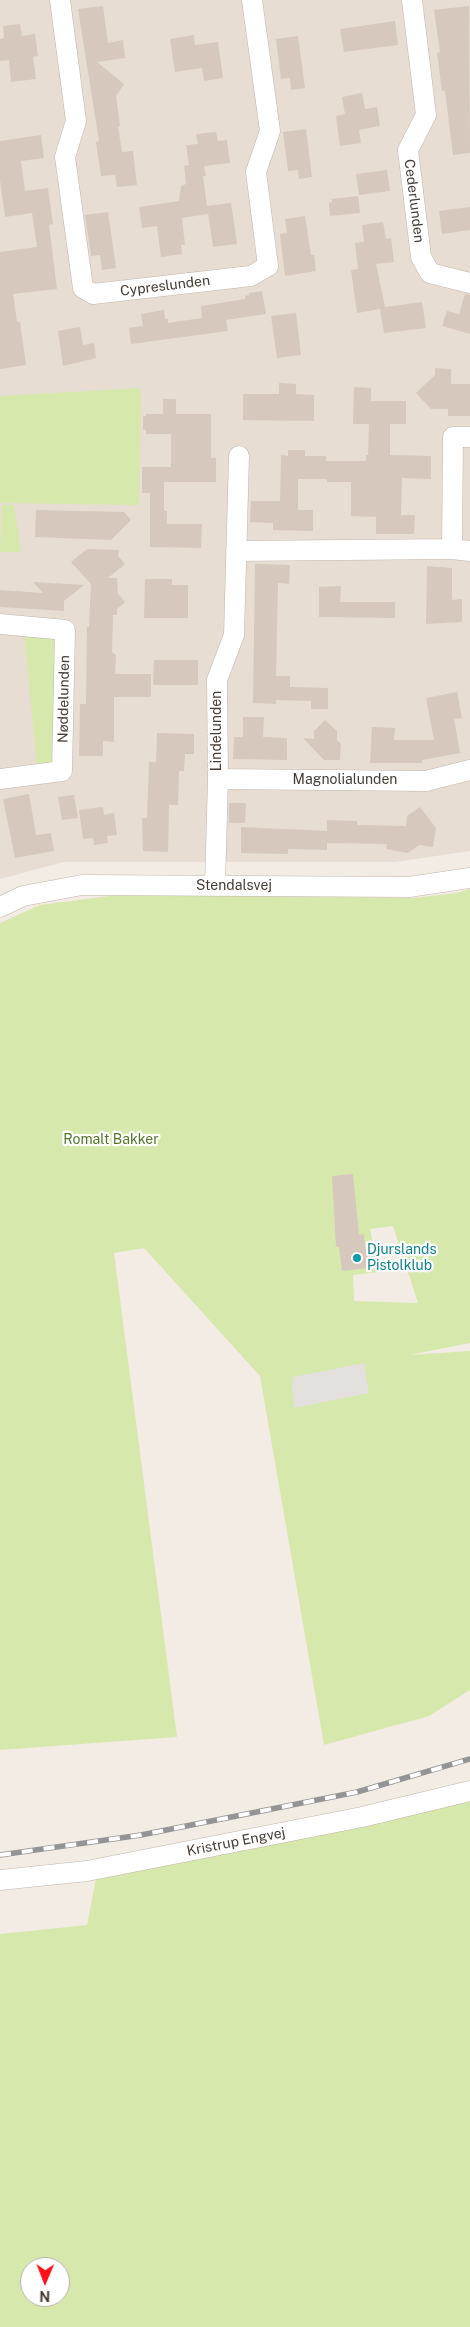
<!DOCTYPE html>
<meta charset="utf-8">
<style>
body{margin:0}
#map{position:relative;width:470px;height:2327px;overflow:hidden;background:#f2ece4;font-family:"Public Sans",sans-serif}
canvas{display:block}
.north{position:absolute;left:20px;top:2257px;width:50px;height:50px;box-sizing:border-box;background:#fff;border:1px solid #b5b1ae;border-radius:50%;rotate:181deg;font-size:14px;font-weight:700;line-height:20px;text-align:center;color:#453c34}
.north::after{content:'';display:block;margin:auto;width:18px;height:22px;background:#fd1114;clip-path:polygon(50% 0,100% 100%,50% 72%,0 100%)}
</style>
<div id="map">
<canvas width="470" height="2327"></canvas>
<div class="north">N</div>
</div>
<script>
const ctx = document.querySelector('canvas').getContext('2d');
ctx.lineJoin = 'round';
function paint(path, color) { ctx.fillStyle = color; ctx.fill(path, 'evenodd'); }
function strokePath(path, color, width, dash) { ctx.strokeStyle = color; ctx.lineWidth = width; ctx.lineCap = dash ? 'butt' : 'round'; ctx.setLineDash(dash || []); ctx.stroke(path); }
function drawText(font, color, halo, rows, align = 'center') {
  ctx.font = font + ' "Public Sans",sans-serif'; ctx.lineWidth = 4.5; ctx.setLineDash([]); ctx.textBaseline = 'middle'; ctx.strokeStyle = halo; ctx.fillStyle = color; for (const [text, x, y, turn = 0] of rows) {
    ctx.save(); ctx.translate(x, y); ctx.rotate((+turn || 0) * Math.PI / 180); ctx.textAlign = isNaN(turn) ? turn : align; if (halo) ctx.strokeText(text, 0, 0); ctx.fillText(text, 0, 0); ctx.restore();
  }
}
paint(new Path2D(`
 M0,0h470v851l-75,11h-331l-64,17z`), '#e7ddd2');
paint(new Path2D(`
 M141,388l-2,117 -139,-2v-107z
 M2,505h12l7,47h-21z
 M24,632l35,7 -1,117 -8,9 -13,2z
 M470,889v454l-61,12 61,-4v339l-41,26 -105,29 -64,-369 -116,-128 -30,5 63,484 -177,13v-827l40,-18 85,-11 288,4 44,-5zM393,1226l25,77 -64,-2 -1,-26 26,-3 -9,-43z
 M470,1801v526h-470v-393l87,-9 9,-46zM30,2267h30v30h-30z`), '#d7e8ac');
paint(new Path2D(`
 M364,1363l5,30 -75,15 -2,-19 1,-12z`), '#e3e0dd');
paint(new Path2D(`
 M103,6l5,37 15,-3 2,18 -28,4 27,22 -8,12 4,30 -2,1 4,25 11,-1 4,34 -20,2 -2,-12 -14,1 -5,-34 3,-1 -21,-132z
 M469,6l1,147 -17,2 -8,-64h-3l-5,-38 3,-1 -6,-42z
 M395,21l3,24 -54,7 -4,-23z
 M20,24l2,12 13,-2 3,22 -5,1 3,22 -25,3 -2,-22 -9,1v-22l4,-1 -1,-12z
 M194,35l1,10 23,-3 5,36 -19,3 -2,-13 -27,4 -5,-33z
 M298,36l7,52 -14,2 -1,-12 -9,1 -5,-40z
 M362,93l3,16 12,-2 3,19 -21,4 2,13 -21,3 -4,-30 9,-2 -3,-17z
 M306,129l6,48 -13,2 -1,-9 -10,1 -5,-39z
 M216,132l2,9 9,-1 3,23 -26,3 2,10h-3l5,38 -26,4 3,27h-4l1,9 -21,3 -4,-31 -15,2 -3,-21 40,-6 2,-15 5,-2 -2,-18 5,-1 -3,-20 12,-1 -2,-10z
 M41,135l3,23 -23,3 4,30 23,-3 5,36 -4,1 8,64 -44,5 4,28h3l6,43 -26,4v-117l37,-5 -5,-34 -27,4 -5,-37v-39z
 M387,170l3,21 -31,4 -3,-21z
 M358,196l2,17 -30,3 -1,-13 3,-1v-3z
 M231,203l6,41 -24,3 -6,-41z
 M470,207v23l-28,4 -3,-23z
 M108,212l8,56 -14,2 -2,-15 -9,1 -6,-41z
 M305,216l6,39h3l2,16 -31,5 -5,-42 7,-1 -2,-14z
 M383,222l3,17 5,-1 3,24 -18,2 9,43 37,-5 4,26 -42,5 -4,-24 -23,4 -6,-43 7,-1 -3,-26 9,-1 -2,-17z
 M262,291l4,23 -40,6 2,11 -97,13 -2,-16 14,-2 -2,-12 23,-4 1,9h3v4l34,-5 -1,-12 44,-7v-3l4,-1v-2z
 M465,294l5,1v39l-28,-8 5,-15 12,3z
 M296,313l5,42 -24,3 -6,-42z
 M80,327l3,18 11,-2 2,15 -33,8 -5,-35z
 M435,368l16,1v15h19v32h-22v-7h-17l-15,-16 19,-18z
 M279,383l17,1v10l18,1v26l-71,-1v-26h36z
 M354,387l17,1v13h35v23h-16v31l41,1v23l-29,-1 -1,37h14l-1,19h-38v-17l-25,-1v-34h-24v-3h-29v31h15v21l-40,-1v-7l-23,-1 1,-21h29l1,-46 7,1v-6h17v6h21v5h40v-6h2l1,-31h-16z
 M163,399h13v15h35v44h5v24h-52v29h3v13h35l-1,24 -51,-1v-54h-8v-26h29v-33h-25v-4h-3v-14h3v-2h17z
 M36,510l88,2 7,8 -20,20 -76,-3z
 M87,549l32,1 -1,6 7,8 -17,14h9l1,16 7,8 -8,7v6h-4l-1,37 4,3 -1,19h36v23h-37v45l-11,-1v15h-24l1,-52h6l1,-77h2l2,-43 -20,-22z
 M255,564l35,1 -1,19 -11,-1 -2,93h14v11l38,1v21h-17v-8l-35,-1v4l-23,-1z
 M427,566l25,2v32l10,-1v23l-36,2z
 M145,579h27v6h16v33h-44z
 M33,582l51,3 -20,16v10l-64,-4v-17l43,3z
 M341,586l-1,16h55v16l-76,-1v-30z
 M154,660h44v25h-45z
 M457,692l5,26 -8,1 6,34 -38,7v3h-52l2,-36 23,1 -1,12h40l-8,-42z
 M243,717h21l-1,20 24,1v22l-54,-1 1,-22h9z
 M325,720l12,11v9l4,4 -1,16h-16l-21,-22 11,1v-8z
 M157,733l37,1v20h-9l-1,17h-5l-1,34h-9l-1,47 -25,-1 -1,-33h5l2,-56h7z
 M29,794l7,41 15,-2 3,18 -39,7 -12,-59z
 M74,795l4,23 -16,2 -4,-23z
 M229,803h17l-1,20h-16z
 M103,807l1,8 10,-2 3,22 -10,1 1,7 -14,2 -1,-7 -10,1 -4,-29z
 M420,807l16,21 -3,19 -14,-2 -11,8 -22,-4 1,-5 -60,-1v7l-39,-1v5l-47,-1v-26l86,4v-11l30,1v4l49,1 1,-10z
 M353,1174l6,61 5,-1 1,15 7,-1 1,16 -6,1v3l-25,3 -3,-24h-3l-4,-71z`), '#d7c8bd');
const minor = new Path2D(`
 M60,0l16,121 -11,36 18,131 10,6 158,-18 17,-10 -12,-94 14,-41 -18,-131
 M412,0l14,115 -18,35 13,107 9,16 40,10
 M452,549l1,-112h17
 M236,551l216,-2 18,2
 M0,624l65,6 -3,141 -62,8
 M218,779l208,2 44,-11
 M215,885l3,-106 -1,-99 17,-45 5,-179
 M0,907l23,-11 59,-11 327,2 61,-9
 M0,1880l87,-9 275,-54 108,-26`);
strokePath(minor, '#c1b5aa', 21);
strokePath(minor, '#fff', 20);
const rail = new Path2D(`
 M0,1855l141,-20 216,-43 113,-33`);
strokePath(rail, '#949494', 5.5);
strokePath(rail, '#fff', 4, [11]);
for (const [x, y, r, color] of [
 [357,1258,5,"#0f9aa8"]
]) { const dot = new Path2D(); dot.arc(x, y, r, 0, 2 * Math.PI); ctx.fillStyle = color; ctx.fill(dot); strokePath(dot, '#fff', 2); }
drawText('14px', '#453c34', '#fff', [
 ["Cederlunden",414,201,83],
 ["Cypreslunden",165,286,-7],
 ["Nøddelunden",64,699,-89],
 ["Lindelunden",217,731,-90],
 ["Magnolialunden",345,780],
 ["Stendalsvej",234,886],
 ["Kristrup Engvej",236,1842,-11]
]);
drawText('14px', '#527727', '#fff', [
 ["Romalt Bakker",111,1140]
]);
drawText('14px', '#0d838f', '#fff', [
 ["Djurslands",367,1250],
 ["Pistolklub",367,1266]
], 'left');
</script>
